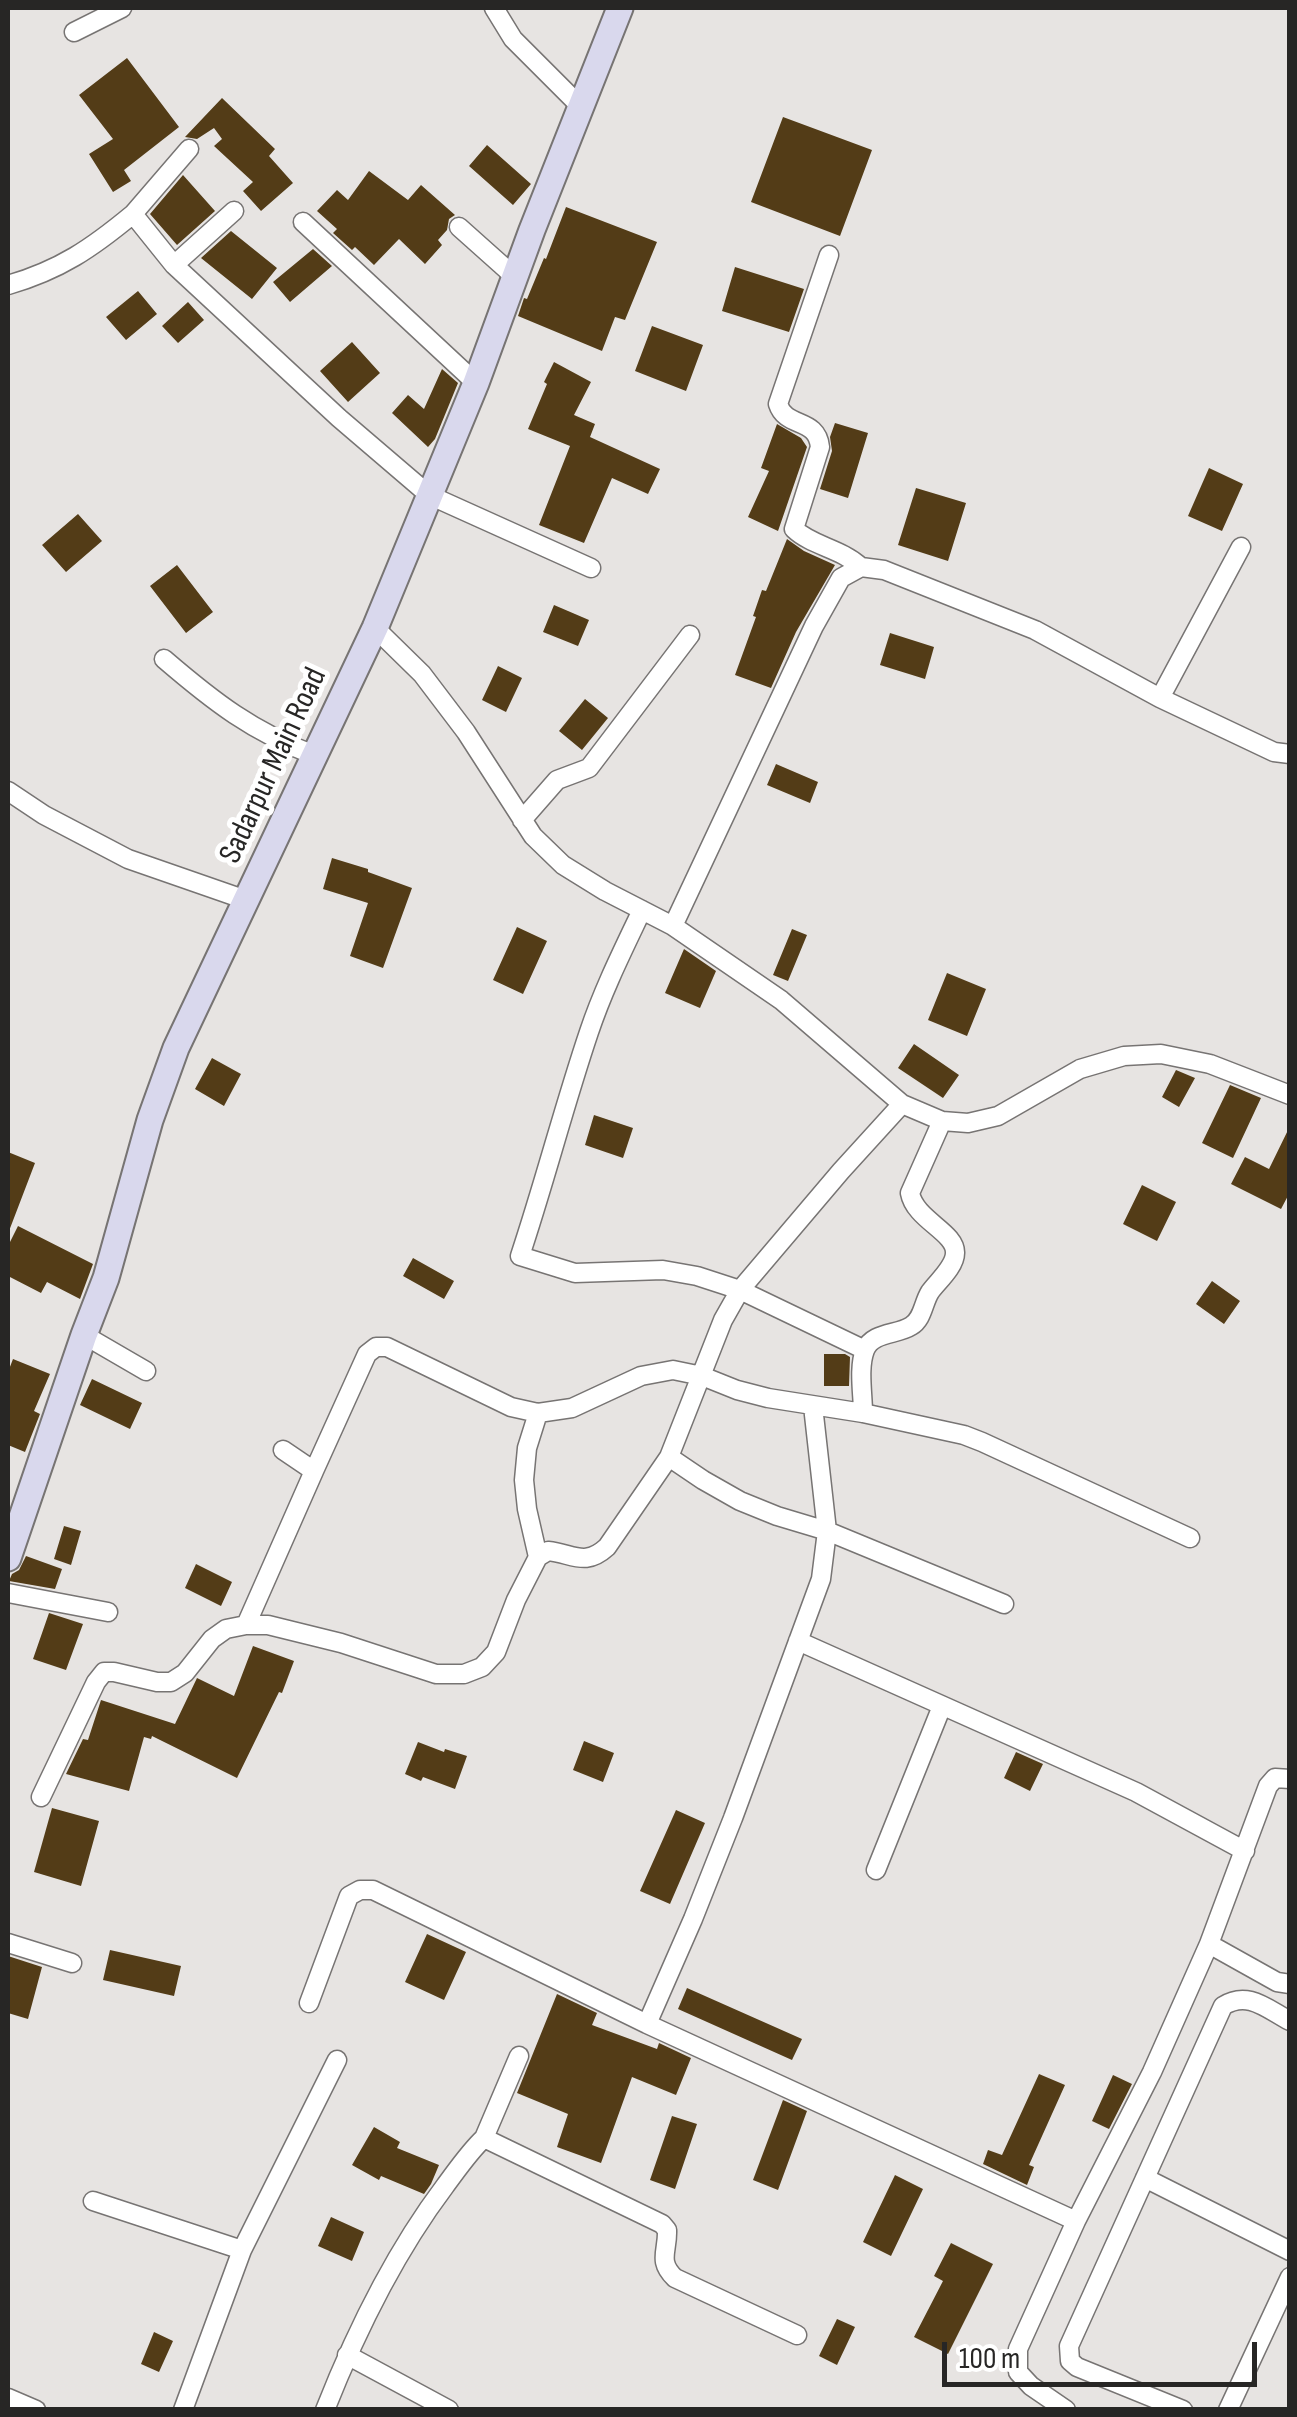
<!DOCTYPE html>
<style>
body{margin:0}
#map{position:relative;width:1297px;height:2417px;overflow:hidden;background:#e7e4e2;font-family:"Sofia Sans Condensed",sans-serif}
canvas{display:block}
.frame{position:absolute;inset:0;border:10px solid #272625;pointer-events:none}
.scale{position:absolute;left:942px;top:2342px;width:315px;height:45px;box-sizing:border-box;border:5px solid #272625;border-top:0;padding-left:12px;font-size:30px;line-height:35px;white-space:nowrap;color:#272625;-webkit-text-stroke:8px #fff;paint-order:stroke}
</style>
<div id="map">
<canvas width="1297" height="2417"></canvas>
<div class="frame"></div>
<div class="scale">100 m</div>
</div>
<script>
const ctx = document.querySelector('canvas').getContext('2d');
ctx.lineJoin = 'round';
function paint(path, color) { ctx.fillStyle = color; ctx.fill(path, 'evenodd'); }
function strokePath(path, color, width, dash) { ctx.strokeStyle = color; ctx.lineWidth = width; ctx.lineCap = dash ? 'butt' : 'round'; ctx.setLineDash(dash || []); ctx.stroke(path); }
function drawText(font, color, halo, rows, align = 'center') {
  ctx.font = font + ' "Sofia Sans Condensed",sans-serif'; ctx.lineWidth = 10; ctx.setLineDash([]); ctx.textBaseline = 'middle'; ctx.strokeStyle = halo; ctx.fillStyle = color; for (const [text, x, y, turn = 0] of rows) {
    ctx.save(); ctx.translate(x, y); ctx.rotate((+turn || 0) * Math.PI / 180); ctx.textAlign = isNaN(turn) ? turn : align; if (halo) ctx.strokeText(text, 0, 0); ctx.fillText(text, 0, 0); ctx.restore();
  }
}
paint(new Path2D(`
 M127,58l52,69 -55,43 7,11 -18,11 -24,-38 24,-15 -34,-44z
 M222,98l53,51 -6,7 24,27 -32,28 -18,-20 10,-9 -39,-36 8,-7 -8,-11 -17,11 -12,-2z
 M783,117l89,33 -32,86 -89,-34z
 M487,145l44,39 -18,21 -44,-39z
 M369,171l39,29 13,-15 34,30 -6,4 -2,11 -9,10 4,5 -17,19 -26,-25 -25,26 -19,-18 -3,3 -19,-17 4,-4 -20,-18 20,-21 11,10z
 M183,175l32,36 -38,34 -27,-31z
 M566,207l91,35 -32,78 -10,-3 -13,34 -84,-35 6,-18 3,1 17,-41 2,1z
 M231,231l46,37 -25,31 -51,-41z
 M313,249l19,17 -42,36 -17,-20z
 M735,267l69,22 -15,43 -67,-21z
 M138,291l19,23 -31,26 -20,-23z
 M188,302l16,18 -26,23 -16,-17z
 M652,326l51,19 -17,46 -51,-20z
 M352,342l28,31 -32,29 -28,-31z
 M554,362l37,20 -17,33 21,9 -5,13 70,32 -12,25 -36,-16 -28,65 -45,-18 31,-79 -42,-17 19,-45 -3,-2z
 M442,369l16,14 -23,56 -7,8 -36,-34 16,-18 16,14z
 M835,423l33,10 -20,65 -28,-9 12,-38 -2,-14z
 M777,424l24,14 6,9 -29,84 -30,-14 21,-46 -8,-3z
 M1209,468l34,16 -21,47 -34,-15z
 M916,488l50,15 -18,58 -50,-16z
 M78,514l24,27 -36,31 -24,-27z
 M787,539l17,12 31,14 -39,67 -25,56 -36,-13 21,-58 -3,-1 9,-26 4,1z
 M177,565l36,47 -27,21 -36,-47z
 M554,605l35,15 -11,26 -35,-14z
 M890,633l44,14 -9,32 -45,-14z
 M498,666l24,12 -16,34 -24,-12z
 M585,699l23,19 -26,32 -23,-19z
 M776,764l42,18 -8,21 -43,-18z
 M332,858l36,11v3l44,16 -29,80 -33,-12 18,-53 -45,-14z
 M517,927l30,14 -24,53 -30,-14z
 M792,929l15,6 -19,46 -15,-6z
 M684,949l32,22 -16,37 -35,-15z
 M947,973l39,16 -19,47 -39,-16z
 M914,1044l45,31 -16,23 -45,-30z
 M212,1058l29,16 -17,32 -29,-17z
 M1176,1070l19,8 -16,29 -17,-10z
 M1230,1085l31,13 -28,60 -31,-15z
 M594,1115l39,13 -10,30 -38,-13z
 M1290,1126v66l-9,17 -50,-25 14,-27 24,12z
 M8,1152l27,11 -26,68h-1z
 M1142,1185l34,17 -19,39 -34,-17z
 M18,1226l75,38 -13,35 -33,-17 -6,11 -33,-17v-30z
 M413,1258l41,23 -10,18 -41,-23z
 M1212,1281l28,20 -16,23 -28,-20z
 M824,1354h21l5,3 -1,29h-25z
 M13,1359l37,15 -16,37 6,3 -15,38 -17,-7v-73z
 M92,1379l50,24 -12,26 -50,-24z
 M64,1526l17,5 -10,34 -17,-6z
 M26,1556l36,13 -7,20 -46,-8 3,-7 7,-4z
 M196,1564l36,18 -11,24 -36,-18z
 M49,1613l34,11 -17,46 -33,-11z
 M253,1646l41,15 -12,32 -3,-1 -42,86 -85,-42 -1,3 -7,-2 -15,54 -63,-17 17,-35 5,1 13,-40 74,24 22,-46 37,18z
 M584,1741l30,12 -11,29 -30,-12z
 M418,1742l26,10 1,-3 22,7 -12,33 -32,-12 -2,4 -16,-7z
 M1016,1752l27,12 -13,27 -26,-13z
 M52,1808l47,13 -18,65 -47,-14z
 M676,1810l29,13 -35,81 -30,-13z
 M427,1934l39,18 -22,48 -39,-18z
 M110,1950l71,16 -7,30 -71,-16z
 M8,1956l34,11 -14,52 -20,-6z
 M687,1988l115,51 -10,21 -114,-51z
 M557,1994l40,19 -5,12 65,24 2,-6 32,15 -15,37 -44,-18 -31,86 -44,-16 11,-33 -51,-21z
 M1039,2074l26,11 -36,80 5,2 -7,18 -44,-21 5,-14 14,5z
 M1113,2075l19,9 -23,45 -17,-8z
 M783,2100l24,11 -29,79 -25,-10z
 M672,2116l25,8 -22,65 -25,-9z
 M374,2127l26,15 -3,6 42,17 -8,19 -7,10 -43,-18 -2,4 -27,-15z
 M895,2175l28,14 -32,67 -28,-14z
 M331,2217l33,15 -12,29 -34,-15z
 M951,2243l42,21 -45,90 -34,-17 29,-56 -9,-5z
 M837,2319l18,8 -18,38 -18,-9z
 M154,2332l19,9 -14,31 -18,-8z`), '#533c17');
const street = new Path2D(`
 M494,8l19,31 68,68
 M74,32l48,-24
 M189,149l-56,65 41,51 165,153 90,77 162,73
 M303,222l173,161
 M459,227l56,50
 M829,255l-51,149c8,25 39,13 42,43l-26,82c18,17 46,19 67,38
 M174,265l60,-54
 M8,285c52,-15 84,-37 125,-71
 M375,628l47,46 44,58 67,104 30,29 42,26 68,35 108,74 121,104 40,17 26,2 30,-7 82,-47 44,-13 37,-2 49,10 80,31
 M164,659c50,43 89,73 150,96
 M1160,698l81,-151
 M8,791l36,24 84,44 118,41
 M522,820l35,-40 32,-12 101,-133
 M642,910c-19,40 -39,80 -53,122 -25,74 -44,149 -69,224l55,17 88,-3 34,6 43,14 125,60
 M673,926l141,-300 27,-48 20,-11 23,3 151,60 125,68 114,54 16,2
 M84,1335l62,36
 M863,1413c0,-19 -5,-45 2,-63 7,-18 32,-15 46,-24 12,-7 12,-23 19,-34 7,-10 25,-25 25,-39 1,-21 -40,-33 -45,-60l32,-72
 M669,1457l34,23 37,21 37,15 50,15 177,73
 M314,1471l53,-117 9,-7h11l124,60 27,6 34,-5 69,-32 32,-6 29,6 35,14 31,8 95,15 101,22 18,7 208,96
 M538,1557l10,-6c26,3 37,16 59,-4l62,-90 54,-137 17,-30 101,-119 61,-67
 M8,1593l100,19
 M246,1625l68,-154 -31,-21
 M798,1641l338,151 109,59
 M41,1797l55,-115 8,-10h10l43,10h14l14,-9 27,-34 14,-10 20,-4h22l73,18 95,31h28l18,-7 14,-15 20,-52 22,-43 -11,-48 -3,-29 3,-32 11,-35
 M876,1870l66,-164
 M8,1943l64,20
 M1209,1944l59,-158 7,-8 15,1
 M309,2003l40,-107 11,-6h13l274,134 429,197
 M647,2024l46,-105 40,-101 88,-239 6,-48 -14,-125
 M484,2138l178,86 5,6c1,21 -10,31 8,48l122,57
 M1145,2178l145,73
 M93,2201l149,49
 M347,2355l102,55
 M8,2398l28,12
 M183,2410l59,-160 95,-190
 M325,2410c30,-76 71,-159 120,-224 12,-16 24,-34 39,-48l35,-82
 M1066,2410l-35,-24 -13,-14v-23l58,-128 76,-149 57,-128 68,38 13,2
 M1183,2410l-106,-43 -7,-6 -1,-15 154,-340c25,-16 44,3 67,15
 M1228,2410l62,-133`);
const secondary = new Path2D(`
 M8,1558l76,-223 22,-57 44,-158 26,-72 199,-420 101,-245 56,-153 88,-222`);
strokePath(street, '#777473', 21);
strokePath(secondary, '#777473', 29);
strokePath(street, '#fff', 18);
strokePath(secondary, '#d9d8ed', 25);
drawText('32px', '#272625', '#fff', [
 ["Sadarpur Main Road",274,766,-65]
]);
</script>
